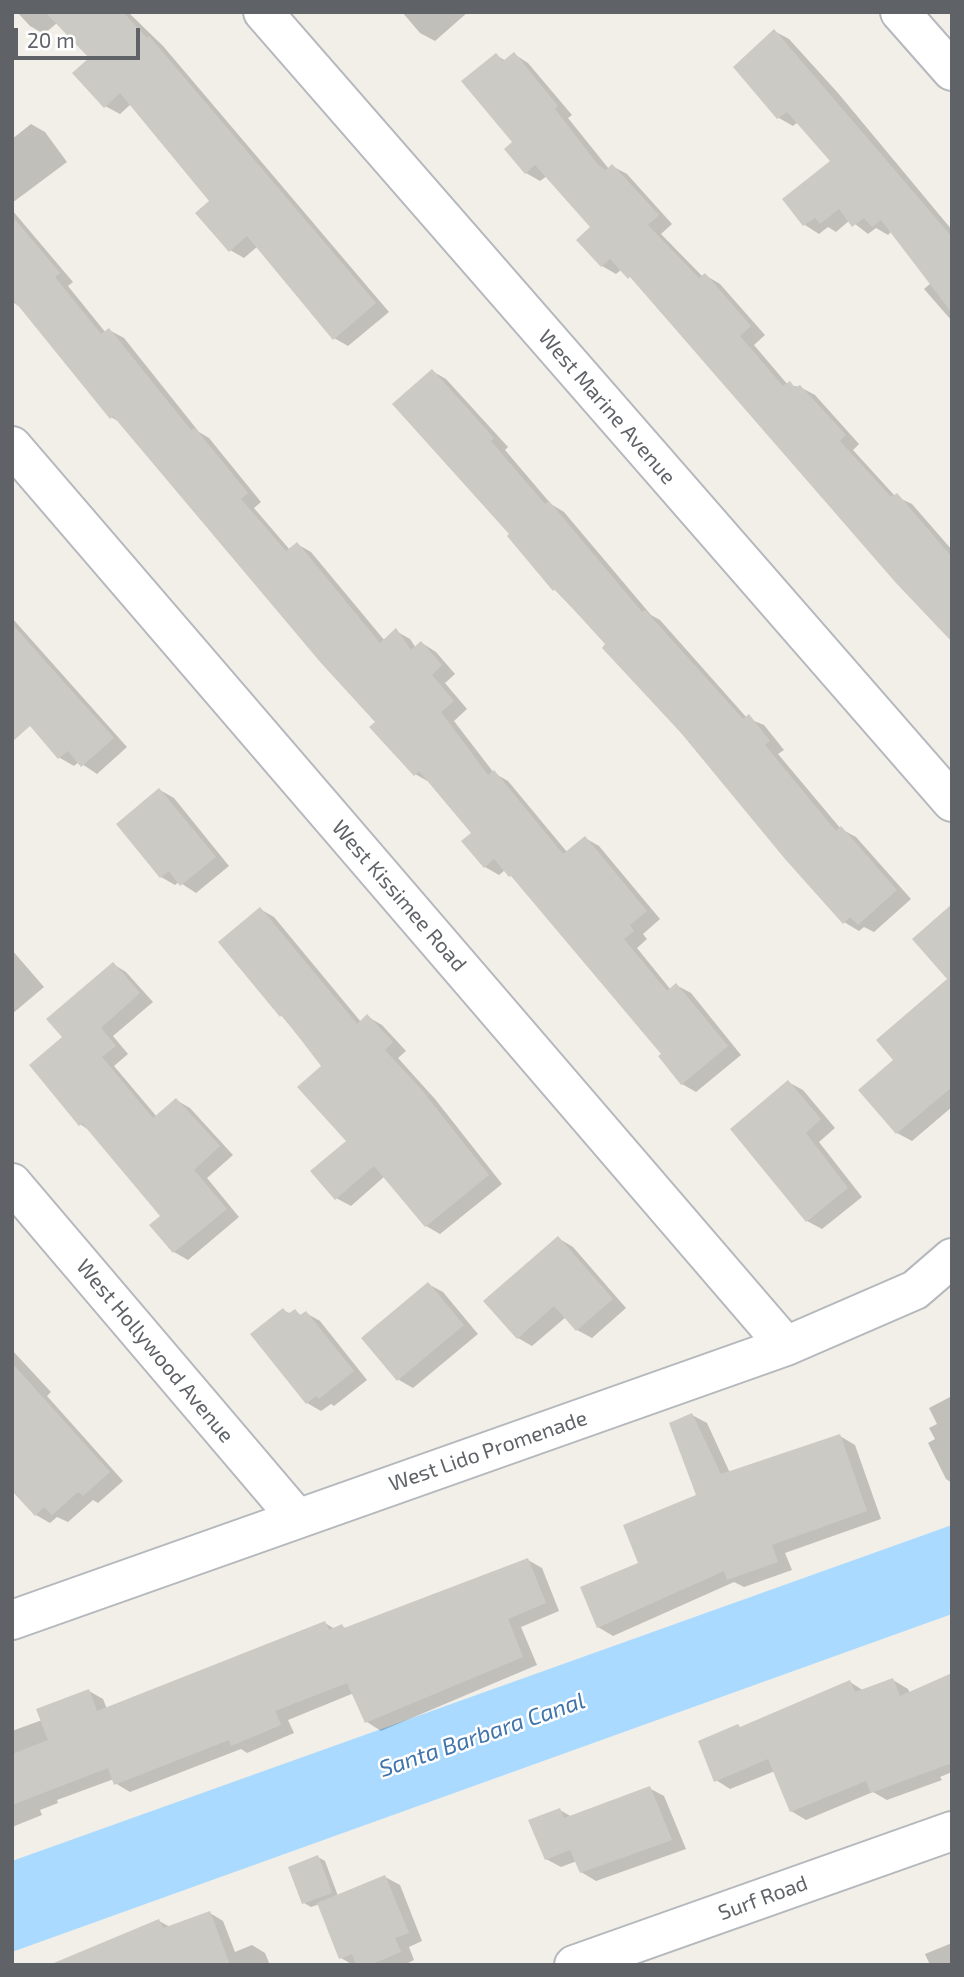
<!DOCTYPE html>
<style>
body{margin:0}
#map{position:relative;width:964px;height:1977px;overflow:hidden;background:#f1efe8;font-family:"Exo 2",sans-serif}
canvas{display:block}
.frame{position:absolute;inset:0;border:14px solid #5f6368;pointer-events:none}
.scale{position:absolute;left:14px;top:28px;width:126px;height:32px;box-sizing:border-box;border:4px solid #5f6368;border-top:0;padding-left:9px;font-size:21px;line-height:24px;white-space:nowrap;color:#5f6368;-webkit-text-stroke:5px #fff;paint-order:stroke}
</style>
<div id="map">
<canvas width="964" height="1977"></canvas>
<div class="frame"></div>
<div class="scale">20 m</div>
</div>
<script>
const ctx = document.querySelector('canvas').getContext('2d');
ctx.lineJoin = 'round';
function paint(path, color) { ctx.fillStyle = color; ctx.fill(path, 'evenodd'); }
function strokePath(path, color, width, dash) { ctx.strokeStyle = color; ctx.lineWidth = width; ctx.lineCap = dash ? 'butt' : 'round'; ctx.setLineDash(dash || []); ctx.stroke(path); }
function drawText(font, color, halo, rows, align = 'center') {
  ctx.font = font + ' "Exo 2",sans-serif'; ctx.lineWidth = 5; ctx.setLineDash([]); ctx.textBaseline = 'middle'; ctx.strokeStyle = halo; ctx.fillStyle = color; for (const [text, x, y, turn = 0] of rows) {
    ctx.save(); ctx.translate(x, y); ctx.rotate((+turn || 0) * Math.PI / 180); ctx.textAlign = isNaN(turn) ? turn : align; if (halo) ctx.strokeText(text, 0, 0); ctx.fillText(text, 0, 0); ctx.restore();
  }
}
paint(new Path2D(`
 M952,1525v89l-940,338v-91z`), '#aadaff');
paint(new Path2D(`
 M17,12h111l35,34 226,266 -41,34 -14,-8 -76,-92 -14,12 -14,-8 -19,-49 -80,-97 -11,10 -15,-8 -14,-48 -34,-35 -13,11 -14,-8z
 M402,12h66l-33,29 -15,-8z
 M774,31l15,8 49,54 114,137v91l-28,-32 7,-6 -39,-52 -4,4 -12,-7 -8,6 -18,-14 -14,12 -8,-5 -9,7 -14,-9 -20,-26 48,-38 -35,-39 -5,4 -14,-8z
 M514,54l14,9 44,52 -4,3 41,51 3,-3 15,8 45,50 -11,10 42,43 2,-2 15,9 45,51 -11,10 34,40 12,2 15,8 44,49 -6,6 42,46 17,8 40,46v90l-315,-358 -15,-13 -6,5 -14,-8 -9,-39 -46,-51 -7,5 -14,-8 -11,-30 -19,-88 10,6z
 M31,124l14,8 22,30 -55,41v-64z
 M12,210l61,72 -5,4 38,47 3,-3 15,8 75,94 10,6 52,64 -7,6 36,42 7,-6 14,8 74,89 11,-10 14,8 6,9 6,-5 14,9 19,22 -10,9 22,26 -13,12 40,52 14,8 59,71 18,-14 14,8 61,73 -17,15 4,5 -10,9 34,42 5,-5 15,8 50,62 -45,37 -14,-8 -19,-30 -146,-174 -12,-10 -6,5 -14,-8 -11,-34 -45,-51 -14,-8 -37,-52 -257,-299 -10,-6 -84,-104 -15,-12z
 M432,371l14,8 62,68 -3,3 46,54 13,8 87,103 9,5 87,98 17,7 20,25 -6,4 63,75 15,8 55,62 -37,33 -10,-5 -5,4 -15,-9 -237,-278 -53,-55 -42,-55z
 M12,618l115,129 -30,27 -18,-12 -5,4 -14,-8 -48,-54z
 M160,790l14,8 55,68 -33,27 -17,-11 -4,3 -14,-8z
 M260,909l14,8 87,105 7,-5 14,8 24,26 -8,7 37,41 67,85 -62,50 -14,-8 -41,-50 -34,30 -15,-8 13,-57 -26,-75 -42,-51z
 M952,920v187l-40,34 -15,-8 -1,-73 53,-80z
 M12,950l32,37 -32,27z
 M113,964l13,8 27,30 -40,34 15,18 -14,12 43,51 19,-17 14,8 43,47 -26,23 32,39 -51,43 -14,-8 -22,-27 11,-9 -74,-86 -9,-6 -15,-86z
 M788,1082l15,8 32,38 -16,14 43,55 -40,32 -15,-8z
 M558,1238l15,9 53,61 -34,30 -15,-8 -11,-13 -34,29 -14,-8z
 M428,1284l15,8 35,42 -65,54 -14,-8 -36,-42z
 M283,1310l8,4 4,-3 7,5 4,-3 14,8 47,59 -33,26 -3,-2 -10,7 -14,-8z
 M12,1350l39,42 -4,4 76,85 -25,22 -5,-3 -25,22 -11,-5 -7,6 -14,-8 -24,-74z
 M952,1396v87l-6,-4 -18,-36 7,-4 -6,-11 8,-4 -8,-16z
 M692,1415l15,8 23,50 110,-37 15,9 26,74 -96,34 7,17 -48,17 -10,-5 -121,54 -15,-9 42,-63 58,-68z
 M528,1560l14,8 17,43 -38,16 16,38 -156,66 -14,-9 -13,-29 -66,27 6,13 -47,20 -6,-4 -111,43 -15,-9 -1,-4 -57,21 1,3 -18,7 2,5 -30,12v-96l30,-11 47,-29 14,8 4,10 218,-86 10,6 7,-3 5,3z
 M952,1674v98l-12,5 2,3 -55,20 -14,-8 -67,28 -15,-9 -16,-40 -45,18 -14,-9 26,-52 108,-46 14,9 29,-11 15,9 2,4z
 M649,1788l15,8 22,53 -90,32 -15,-9 -4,-11 -16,6 -15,-8 14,-49 12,7z
 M318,1857l7,4 13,35 47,-19 15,8 22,56 -13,6 5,13 -10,5h-51l-12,-7 -21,-54 -9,3 -7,-4z
 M210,1913l13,8 12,31 17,-7 13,8 5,12h-166l55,-44 11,6z
 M952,1943v22h-22l-5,-11z`), '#0003');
paint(new Path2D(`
 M45,12h78l24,26 2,-2 227,267 -43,37 -86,-104 -18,16 -34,-39 14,-12 -89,-108 -16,15 -32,-35 17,-15z
 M774,29l178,208v76l-71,-93 -9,7 -8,-9 -12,9 -13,-18 -19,15 -5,-6 -12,8 -21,-27 48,-38 -43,-49 -10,7 -44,-52z
 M514,52l44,54 -3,3 44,57 7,4 6,-6 47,51 -11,10 51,53 6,-5 46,53 -11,10 43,50 7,-5 5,7 5,-3 46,50 -6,6 51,56 6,-4 55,64v85l-56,-59 -266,-306 -2,2 -18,-20 -9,8 -25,-27 14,-13 -55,-62 -10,9 -21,-25 8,-7 -51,-61 35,-28 7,8z
 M12,216l48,57 -5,4 46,57 8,-6 82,102 4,-2 53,65 -7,6 45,52 11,-9 83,101 16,-15 15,22 10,-9 21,24 -10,10 22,26 -13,11 47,63 6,-5 69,84 22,-18 62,75 -17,14 4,6 -10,8 43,52 9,-8 52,63 -47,39 -23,-29 3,-2 -150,-178 -2,1 -15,-18 -10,9 -23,-27 10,-8 -52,-62 -5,5 -45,-49 6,-5 -54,-59 -208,-247 -3,3 -98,-121z
 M432,369l62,69 -3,3 54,63 4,-3 93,111 3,-2 98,109 6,-5 21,27 -5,4 71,86 5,-5 56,64 -39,35 -8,-8 -7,7 -58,-65 -104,-126 -79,-85 3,-4 -50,-55 -2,2 -46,-55 2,-2 -117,-130z
 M12,624l102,114 -33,29 -13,-16 -10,8 -28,-33 -18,16z
 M159,788l57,69 -36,29 -11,-15 -9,7 -44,-54z
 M952,904v183l-56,47 -38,-44 35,-30 -17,-20 71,-61 -35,-40z
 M260,907l97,117 10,-10 26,28 -8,8 36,39 68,86 -64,52 -51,-61 -39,34 -25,-29 36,-30 -49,-54 24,-21 -39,-51 -2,2 -62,-75z
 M113,962l27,31 -39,35 15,18 -14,11 51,61 23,-20 44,48 -26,24 33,39 -54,44 -24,-28 11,-9 -78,-93 -3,3 -50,-61 33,-28 -16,-18z
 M788,1080l33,39 -15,14 42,55 -42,34 -76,-93z
 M558,1236l55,63 -37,32 -22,-25 -37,33 -34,-38z
 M428,1282l36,43 -67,56 -36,-43z
 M283,1308l5,6 7,-5 5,6 6,-4 48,60 -35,28 -3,-3 -10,8 -56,-70z
 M12,1363l98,109 -27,24 -5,-4 -26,23 -8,-8 -9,9 -23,-25z
 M692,1413l29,61 119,-40 27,77 -95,34 6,17 -51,18 -3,-9 -127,57 -17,-41 58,-24 -15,-38 73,-30 -27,-72z
 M528,1558l18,45 -38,16 15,38 -158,66 -18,-40 -72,28 6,14 -50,21 -2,-6 -115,45 -6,-17 -96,37v-51l36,-14 -12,-31 53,-20 8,22 228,-90 4,9 13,-6 2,4z
 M952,1673v90l-81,30 -5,-12 -76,31 -22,-53 -54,23 -16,-41 40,-17 2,3 110,-47 5,12 38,-14 7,18z
 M650,1786l22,54 -92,33 -10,-23 -25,10 -17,-40 32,-12 4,10z
 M318,1855l14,38 -30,11 -14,-37z
 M385,1875l24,58 -14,5 6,14 -31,13h-14l-4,-11 -13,5 -22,-56z
 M210,1911l20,54h-181l110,-46 4,9z`), '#cccac5');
const minor = new Path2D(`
 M263,12l689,790
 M900,12l52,59
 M12,446l774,900
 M12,1183l285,335
 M12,1620l774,-274 129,-56 37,-32
 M574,1965l378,-134`);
strokePath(minor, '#b5b8bc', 42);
strokePath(minor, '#fff', 38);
drawText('21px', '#5f6368', '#fff', [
 ["West Marine Avenue",607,407,49],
 ["West Kissimee Road",399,896,49],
 ["West Hollywood Avenue",155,1351,50],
 ["West Lido Promenade",488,1451,-19],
 ["Surf Road",763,1898,-20]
]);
drawText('italic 23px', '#4174aa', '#fff', [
 ["Santa Barbara Canal",482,1735,-19]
]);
</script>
